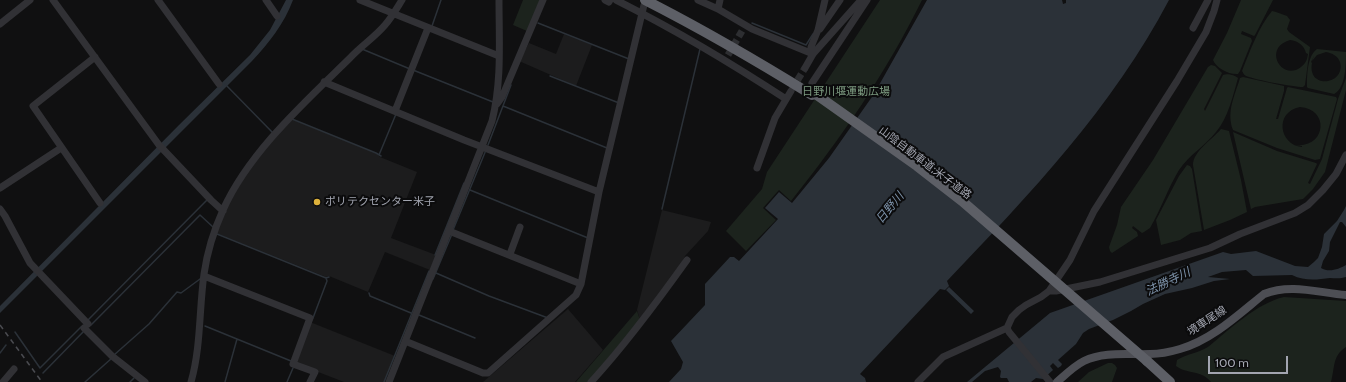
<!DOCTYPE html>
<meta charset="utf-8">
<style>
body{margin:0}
#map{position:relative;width:1346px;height:382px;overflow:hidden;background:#101011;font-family:Cabin,sans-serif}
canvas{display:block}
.scale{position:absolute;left:1208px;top:356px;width:80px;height:18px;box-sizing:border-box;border:2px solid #a2a5b0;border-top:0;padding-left:5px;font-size:12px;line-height:14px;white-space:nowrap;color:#a2a5b0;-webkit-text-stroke:3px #0b0b0c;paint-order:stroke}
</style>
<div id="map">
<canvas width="1346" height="382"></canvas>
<div class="scale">100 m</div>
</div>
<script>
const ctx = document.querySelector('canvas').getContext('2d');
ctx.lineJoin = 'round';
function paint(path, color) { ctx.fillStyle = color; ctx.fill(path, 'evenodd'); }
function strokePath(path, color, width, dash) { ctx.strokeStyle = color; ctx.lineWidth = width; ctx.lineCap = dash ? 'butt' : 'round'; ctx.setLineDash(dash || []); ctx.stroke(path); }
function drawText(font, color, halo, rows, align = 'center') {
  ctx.font = font + ' Cabin,"Noto Sans JP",sans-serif'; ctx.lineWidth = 4; ctx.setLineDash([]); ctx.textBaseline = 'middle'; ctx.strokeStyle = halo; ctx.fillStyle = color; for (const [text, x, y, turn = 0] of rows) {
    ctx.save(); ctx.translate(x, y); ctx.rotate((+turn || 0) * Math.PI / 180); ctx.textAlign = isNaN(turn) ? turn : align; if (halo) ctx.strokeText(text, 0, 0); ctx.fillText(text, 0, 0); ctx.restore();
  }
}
paint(new Path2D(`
 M564,34l28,11 -16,41 -57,-25 10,-18 27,11z
 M291,119l85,34 4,4 37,15 -26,66 45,17 -6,15 -45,-18 -17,40 -39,-16 -3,1 -110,-44 7,-19 28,-48z
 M662,210l49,12 -3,9 -23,25 -5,10 -40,54 -3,-10z
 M568,309l35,41 -28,32h-92z
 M310,322l85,34 -10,26h-41l-49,-19z`), '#1c1c1d');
paint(new Path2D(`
 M523,0h17l-13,31 -14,-6z
 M880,0h42c-36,73 -80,137 -131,201l-12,-11 -16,18 13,12 -30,31 -20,-20 36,-42 5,-17z
 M1241,0h32l-18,35 -1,1 -12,-5 -1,3 10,4 1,3 -12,30 -2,3c-9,1 -22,-6 -25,-14l14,-27z
 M1272,11l4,1 11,4 3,4 -3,9 2,3 21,15 -5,38 -2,2c-10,0 -47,-7 -57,-11 -3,-2 -2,-2 -4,-5 7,-18 17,-45 30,-60zM1290,40c8,1 14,5 16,13l2,1c-1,6 -2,9 -7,13 -19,15 -39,-19 -11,-27z
 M1317,49l29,3c0,12 0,36 -12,42l-26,-6 -1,-1c0,-11 0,-31 10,-38zM1326,52c6,1 12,4 14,10 6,23 -33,28 -28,1l-1,-1 3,-6 -2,5 5,-6z
 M1211,65l4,1 7,7 -18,36 1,2 18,-36c4,-2 12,0 15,3 -5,18 -10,40 -22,54 -11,14 -27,23 -37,38 -11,18 -18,39 -29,58l-6,4 -2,1 -9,-7 -1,2 5,4 1,4 -26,17 -2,-2 -1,-4 8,-22 4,-18 32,-47 55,-93z
 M1243,77l41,9v5l-8,28h2l9,-31 1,-1 48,10 1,2 -17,60 -5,1 -38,-12 -44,-18c-7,-18 2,-35 7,-52zM1300,107c30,2 26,41 -4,38l6,1v1c-23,-2 -28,-35 -2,-40z
 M1346,78v12l-21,82 -12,17 -10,10 -48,8 -4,2 -18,-77 44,19 39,12 1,1 -9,19 2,1 12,-25 16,-60z
 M1221,129l8,2 12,49 6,32 -17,8 -26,10 -11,-65c0,-14 20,-26 28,-36z
 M1187,165l3,1 2,3 10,62 -11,2 -11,7 -19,5 -5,-25 23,-44z
 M1284,297l62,4v46c-14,9 -11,21 -15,35h-120c-9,-12 -25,-8 -35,-16l1,-6c10,-6 21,-7 31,-13 21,-17 49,-44 76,-50z
 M637,311l3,9 -52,62h-12z
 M1108,363h4l3,2 2,3 -5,14h-34l11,-10z`), '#1c231d');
paint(new Path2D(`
 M286,0h7c-9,24 -24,43 -41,61l-252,252v-7l179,-181 71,-70 20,-25z
 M927,0h135l1,4 3,-1v-3h103c-57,108 -138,193 -222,281l2,5 -4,4 -5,-1 -80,85 5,4 1,4h-197l12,-13 2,-7 -12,-21 34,-36v-21l25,-27h4l5,4 39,-42 -13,-11 14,-16 13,11 37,-45 45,-64z
 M1346,206v21l-4,-5h-2l-10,20 -1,9 -6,10 -2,7c8,5 18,1 25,-3v12c-6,2 -11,1 -16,1 -14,2 -26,3 -38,-3l-39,1 -7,-6 -24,2 -14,5 22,2 -16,2 -22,7 -27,6 -22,10 -12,7 -18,9 -24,9 -6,4 -7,11 -18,16 4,4 -1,2 -3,2 -5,-5 -3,3 3,4 -10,9 -7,-1 -5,4h-22l-2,-4h-6l-1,-1 1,-6 -3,-4 -13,4 -13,11h-5l83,-69 173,-61 8,2 25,-3 39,15 13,1 6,-5 4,-4 4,-11 2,-13 13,-13 7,-11z
 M949,287l25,24 -3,3 -25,-24z`), '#2b3138');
strokePath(new Path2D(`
 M538,23l91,36
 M752,23l54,22 7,-11
 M432,26l9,-26
 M362,49l48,20
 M413,70l80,32
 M550,76l69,27
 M225,84l48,49
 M503,106l104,42
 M292,119l84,34 5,3
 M488,145l23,-60
 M379,155l17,-41
 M470,190l118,48
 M662,209l38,-160
 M453,230l33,-80
 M217,234l109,44
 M435,255l29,-72
 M436,273l53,23 59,22
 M433,279l19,-45
 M369,293l1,3 41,17
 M419,315l56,23
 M313,318l14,-37 -1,-3 3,-1
 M88,320l119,-120
 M91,325l109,-110 13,12
 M205,326l86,35
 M15,332l25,36 41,-41
 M0,353l6,-8
 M114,355l35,-31 28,-32 4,1 19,-14h1
 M43,373l41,-42
 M85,382l27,-24
 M130,382l4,-4
 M225,382l12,-43
 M287,382l6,-14
 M384,382l45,-111`), '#2b3138', 1.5);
strokePath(new Path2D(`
 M728,55l14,-24
 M792,89l13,-21`), '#2d2e31', 7, [7, 3.5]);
strokePath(new Path2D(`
 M53,0l106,145 52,55 12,11
 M158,0l61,84
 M266,0l11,16
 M360,0l139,56
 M605,0l4,2 1,-2
 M616,0c58,29 115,63 170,99
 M698,0l20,9 34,20 61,25
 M718,9l2,-9
 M0,24l30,-24
 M1193,28l15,-28
 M820,29l20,-29
 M813,54l-2,-7 7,-17 7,-30
 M95,57l-62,49 67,97
 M805,68l8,-14 48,-54
 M324,82l140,58 135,52
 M812,83l55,-83
 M497,104l5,-7 41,-97
 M395,111l33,-83
 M757,168l18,-50 16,-27
 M0,188l61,-40
 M0,209l5,7 25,47 58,61
 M510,254l10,-27
 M204,276l106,42 -17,46 22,8 -5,10
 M581,284l18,-92 45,-187
 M1049,291h7l44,-9 110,-34 30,-14 55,-21 13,-8 15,-15 13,-16 10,-19
 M84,328l28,28 33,26
 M405,341l78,32h5l88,-78 5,-11 -132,-53
 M3,382l11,-13
 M191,382c10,-35 8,-72 13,-108 3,-21 10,-44 19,-64 26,-58 82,-108 127,-152 11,-12 25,-21 35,-33 7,-8 12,-17 17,-25
 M389,382l103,-261c10,-40 7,-80 7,-121
 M591,382c35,-38 66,-80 96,-122
 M918,382l25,-25 64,-29
 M1050,382l-41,-50 -2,-4 5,-11 7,-7 7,-5 15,-8 8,-6 21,-31 24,-49 83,-130 29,-49 8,-21 3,-11`), '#313135', 7);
strokePath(new Path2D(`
 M1057,382c8,-7 17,-16 27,-21 20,-10 45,-6 66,-7 11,0 20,-2 30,-5 32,-9 59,-35 84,-55 27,-11 55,-1 82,1`), '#4d4e54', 8);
strokePath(new Path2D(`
 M645,0c57,29 112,61 167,95
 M1147,361l23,21`), '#5d5f66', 10);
strokePath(new Path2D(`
 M0,325l42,57`), '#4a4b50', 1.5, [5, 4]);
strokePath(new Path2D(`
 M814,93l103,73 45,35 185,160`), '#5d5f66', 10);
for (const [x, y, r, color] of [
 [317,202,4,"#ddb13b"]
]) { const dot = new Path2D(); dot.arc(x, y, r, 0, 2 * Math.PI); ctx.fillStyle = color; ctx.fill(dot); strokePath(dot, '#0b0b0c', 1.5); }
drawText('11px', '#7b997f', '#0b0b0c', [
 ["日野川堰運動広場",846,92]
]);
drawText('11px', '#a2a5b0', '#0b0b0c', [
 ["山陰自動車道;米子道路",925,163,37],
 ["境車尾線",1207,321,-33]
]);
drawText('11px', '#a2a5b0', '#0b0b0c', [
 ["ポリテクセンター米子",325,202]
], 'left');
drawText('italic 12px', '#7c91a8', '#0b0b0c', [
 ["日野川",890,208,-50],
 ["法勝寺川",1168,282,-26]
]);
</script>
